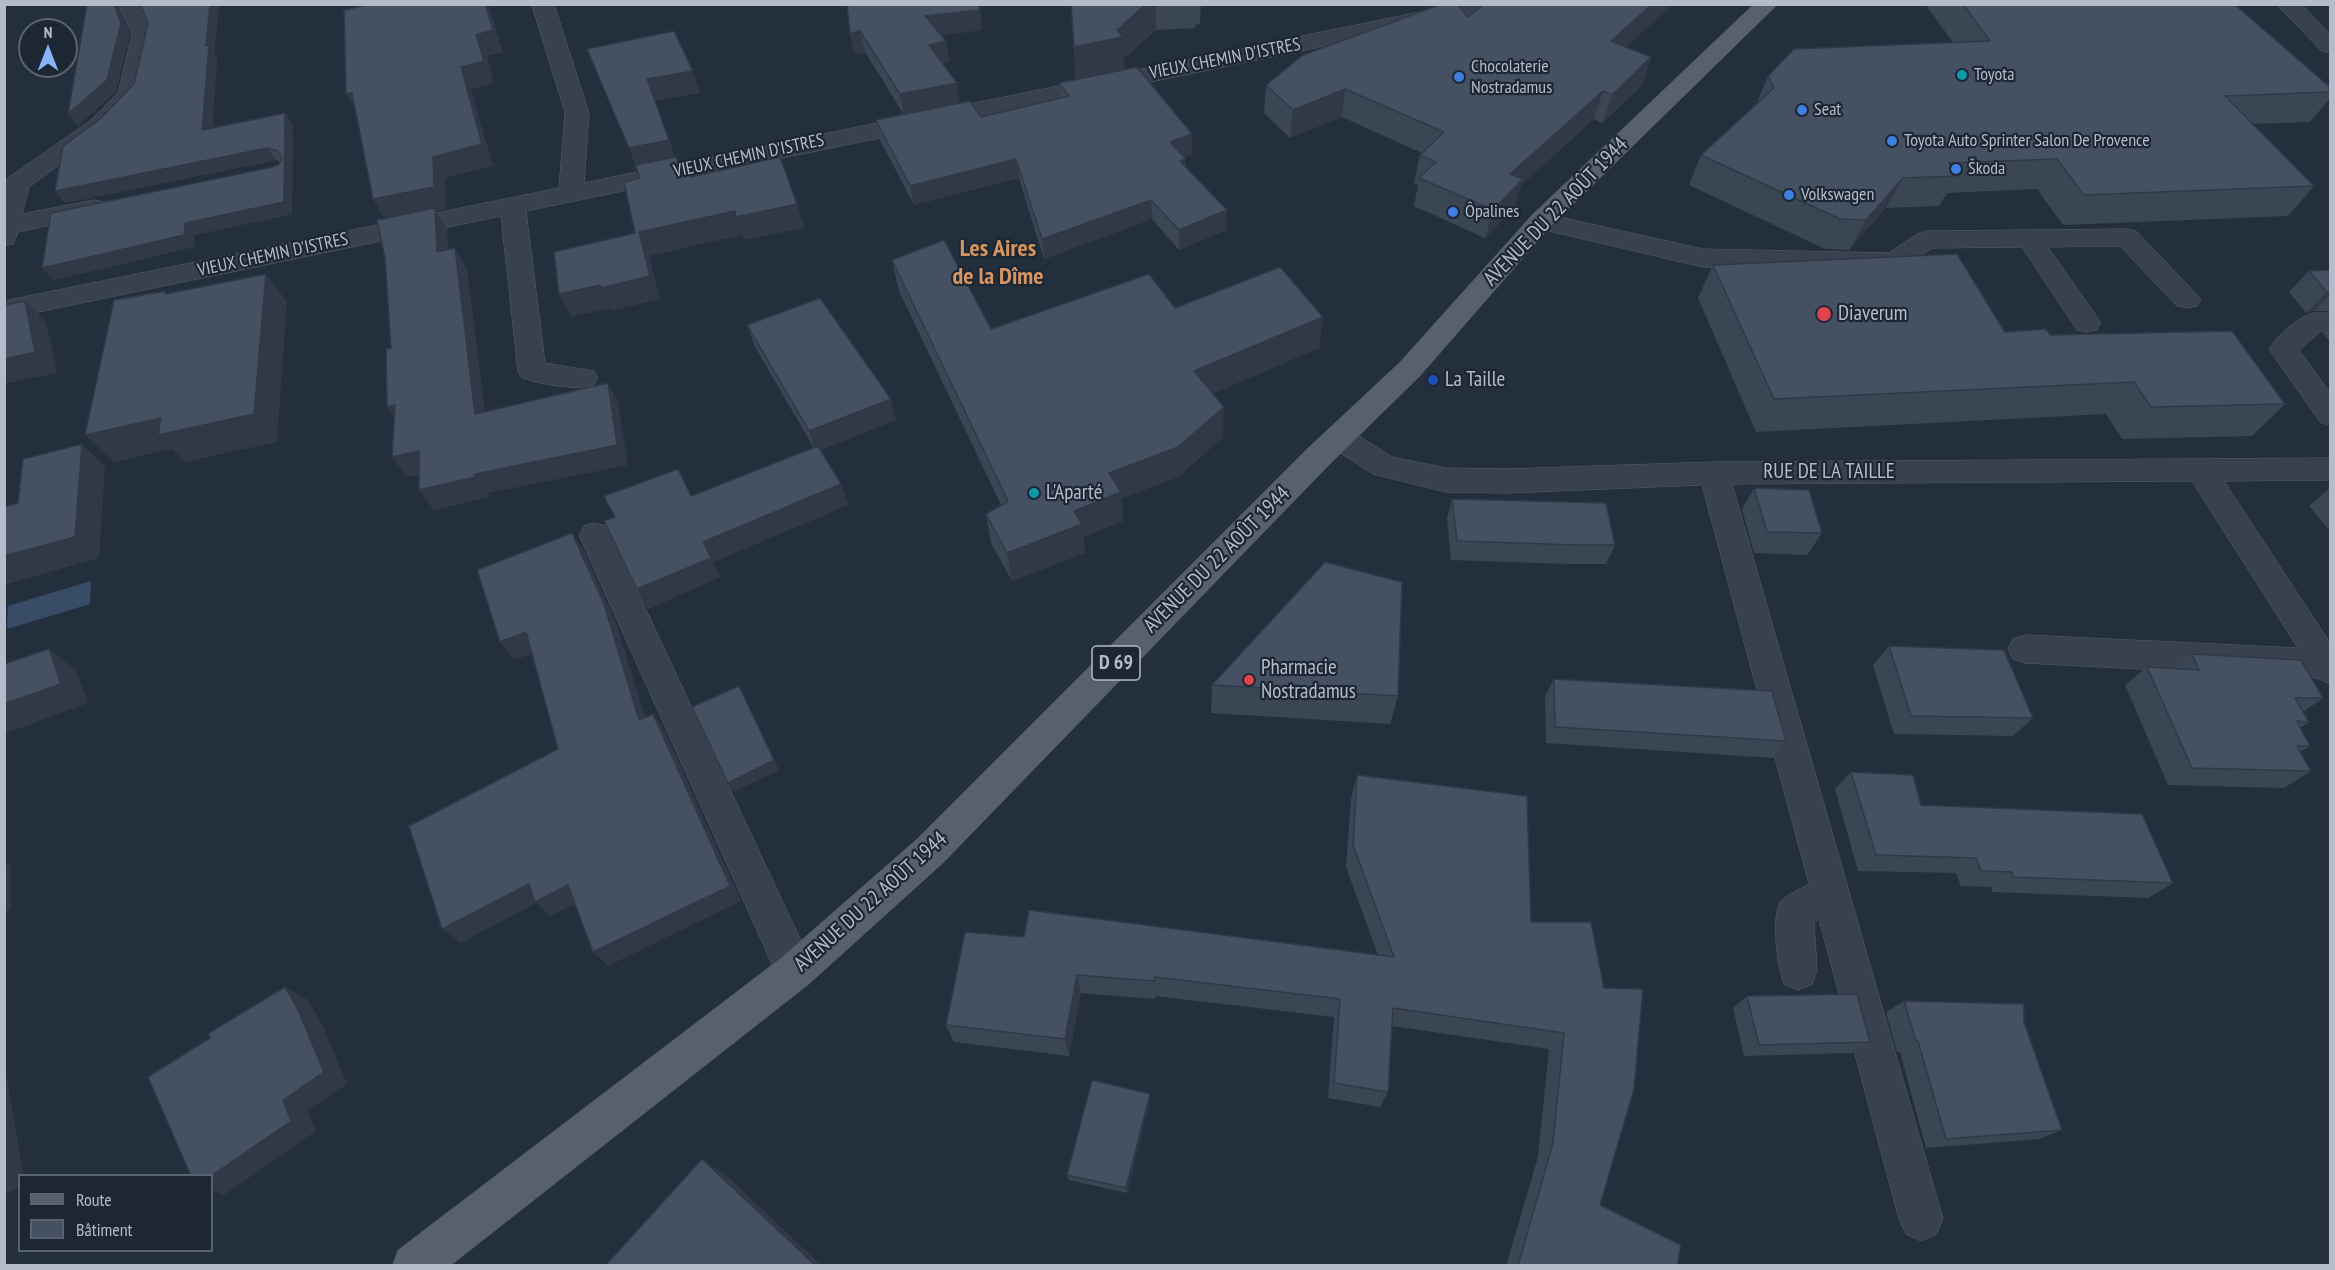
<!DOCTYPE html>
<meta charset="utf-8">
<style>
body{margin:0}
#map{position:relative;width:2335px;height:1270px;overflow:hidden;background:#242f3e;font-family:"PT Sans Narrow",sans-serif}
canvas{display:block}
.frame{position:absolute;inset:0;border:6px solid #b4bcc9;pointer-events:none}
.legend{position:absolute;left:18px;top:1174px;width:195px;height:78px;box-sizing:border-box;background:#1d2633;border:2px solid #59626f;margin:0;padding:8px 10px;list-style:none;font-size:18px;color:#b4bcc9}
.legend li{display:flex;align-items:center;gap:12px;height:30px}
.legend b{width:30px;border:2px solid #59626f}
.north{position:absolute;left:18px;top:18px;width:60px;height:60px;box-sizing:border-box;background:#1d2633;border:2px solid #59626f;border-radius:50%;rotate:0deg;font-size:16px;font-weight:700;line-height:24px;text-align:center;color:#b4bcc9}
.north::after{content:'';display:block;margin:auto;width:21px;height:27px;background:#8ab4f8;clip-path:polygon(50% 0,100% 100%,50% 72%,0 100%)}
</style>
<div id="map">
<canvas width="2335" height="1270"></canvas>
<div class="frame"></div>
<ul class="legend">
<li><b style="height:8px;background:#56606e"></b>Route</li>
<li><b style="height:16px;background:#455162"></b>Bâtiment</li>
</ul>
<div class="north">N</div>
</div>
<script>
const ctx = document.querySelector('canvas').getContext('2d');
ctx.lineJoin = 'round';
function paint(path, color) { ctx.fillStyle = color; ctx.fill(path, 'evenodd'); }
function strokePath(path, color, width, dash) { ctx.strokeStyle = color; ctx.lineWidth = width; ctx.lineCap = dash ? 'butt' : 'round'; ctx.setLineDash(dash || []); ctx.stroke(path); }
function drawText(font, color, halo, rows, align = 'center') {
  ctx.font = font + ' "PT Sans Narrow",sans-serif'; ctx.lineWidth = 4.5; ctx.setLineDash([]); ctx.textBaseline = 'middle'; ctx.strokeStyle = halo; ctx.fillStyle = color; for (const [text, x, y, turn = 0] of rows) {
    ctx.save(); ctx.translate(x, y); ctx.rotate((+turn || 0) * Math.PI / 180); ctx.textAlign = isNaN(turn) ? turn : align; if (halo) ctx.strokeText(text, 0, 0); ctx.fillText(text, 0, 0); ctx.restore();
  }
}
paint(new Path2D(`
 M91,581l-1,23 -83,25 1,-23z`), '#394c67');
const minor = new Path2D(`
 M119,4h22l13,31 -13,60 -34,35 -78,57 -7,27 72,-14 9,2 4,6 -4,6 -85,18 -5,12 -9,2v-62l4,-6 83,-58 27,-27 14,-58z
 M532,4h22l35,109 -5,70 875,-179h46l-3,5 -8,2 -968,200 19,152 49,8 4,7 -4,7c-21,6 -51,-1 -72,-7l-4,-7 -17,-155 -497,103v-18l555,-113 6,-75z
 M2277,4h24l29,30v19l-8,-2z
 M1541,213l162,36 186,4 28,-19 9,-3 201,-2 9,2 65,68 -4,7 -10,2 -10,-2 -57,-60 -72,1 53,76 -4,7 -10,2 -10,-2 -55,-83 -90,1 -28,20 -9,3 -192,-4 -171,-40 -4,-6 4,-6z
 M2314,313h16v18h-9l-22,19 31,43v32l-10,-3 -51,-73c9,-15 29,-32 45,-36z
 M1338,426l10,3 44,28 54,11 61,1 207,-7 616,-4v22l-106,1 106,162v41l-13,-6 -292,-15 -12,-4 -5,-10 5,-10 12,-4 273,13 -106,-167 -460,3 211,735 -7,15 -15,7 -15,-7 -7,-15 -80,-300 -5,3 3,49 -5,13 -14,6 -14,-6c-6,-15 -14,-68 -3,-83 6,-7 20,-12 28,-17l-107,-399 -195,8 -61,-1 -73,-18 -45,-29 -5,-8 5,-8z
 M595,523l11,3 5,9 198,423 5,13 -5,13 -14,6 -14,-6 -202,-449 5,-9z`);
const major = new Path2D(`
 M1754,4h24l-228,223 -130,149 -91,89 -386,398 -134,121 -359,282h-58l6,-16 383,-292 136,-119 390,-390 93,-87 132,-147z`);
strokePath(minor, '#565f6c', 1);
strokePath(major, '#414a57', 1);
paint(minor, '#38414e');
paint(major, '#56606e');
paint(new Path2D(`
 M140,4h79l-5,50 3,4 -5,70 81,-3 -1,89 -98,21v12l-141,33 215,-112 10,-3 2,-4 -4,-1 -211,43 -10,-12 44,-71 35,-36 14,-61z
 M1071,4h130l-1,20 -5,1v3l-39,2 -32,28v12l68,84 -8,3 2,10 40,63 -47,20 -27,-31 -108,40 -25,-81 -105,27 -34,-65 -4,-20 28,-5 -39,-63 -10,2 -5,-20 130,-24 2,20 -40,5 4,6 3,21 -7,1 18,40 21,14 79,-19 -1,-15 17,-3z
 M1673,4l-47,43 25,10 -9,28 -39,38 -9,-4 -73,66 -6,22 -30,31 -71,-32 4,-21 -4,-2 6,-28 2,-2 -80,-36 -52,21 -26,-25 2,-28 202,-68z
 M1925,4h309l97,84v9l-21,25 -57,2 61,62 -26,30 -225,9 -26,-36 -90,4 -8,13 -53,2 -37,42 -24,-1 -136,-64 12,-30 55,-50 12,-29 185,-34z
 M892,260l99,69 184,-21 144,40 -106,45 10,44 -45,40 -56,21 1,23 -40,16 2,16 -73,28 -21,-38 -5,-29 15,-9 -102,-214z
 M1713,265l292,67 45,3 235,69 -33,32 -130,3 -16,-25 -350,18 -58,-134z
 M2331,270v41h-17l-8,2 -17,-21 20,-21z
 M747,325l149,95 -75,30 20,34 7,21 -135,57 7,15 -72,32 -11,-20 -22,-72 76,-21 123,-48 -59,-101z
 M2331,325v18l-8,-10z
 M2331,487v45l-22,-26z
 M1754,488l68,45 -15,22 -53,-2 -12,-44z
 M1452,499l163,46 -9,19h-37l-118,-4 -4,-42z
 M1889,646l144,72 -20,18 -119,-2 -21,-69z
 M2192,654l131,44 -20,14 6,10 -9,6 10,18 -10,6 11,19 -27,17 -116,-3 -43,-100 22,-18 27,1z
 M1554,679l232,62 -13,17 -227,-15 -1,-47z
 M1212,685l186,11 -8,28 -179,-11z
 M1851,772l70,33 252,78 -25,15 -156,-6 -1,-5 -30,-1 -5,-13 -98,-2 -23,-82z
 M1357,775l174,147h60l9,283 77,61h-171l32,-109 11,-108 -157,-23 -4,66 -8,15 -52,-9 6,-81 -179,-21v3l-74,-6 -12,63 -115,-14 -8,-17 78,-88 354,18 -32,-88 5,-68z
 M1747,996l123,46 -18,11 -108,3 -11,-48z
 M1904,1001l120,21 38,108 -23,9 -113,9 -26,-96h-3l-11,-40z
 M1150,1094v6l-23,93 -58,-13 -2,-5z`), '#3b4654');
paint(new Path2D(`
 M114,4h4l12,31 -14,57 -38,34 -10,-12z
 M210,4h9l-5,50 3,4 -6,84 -9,-12 4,-84z
 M485,4h3l15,48 -16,4 7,27 -23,6 22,77 -48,12 1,31 -10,2 11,18 3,44 -64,-52 -13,-22 60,-42 28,-90 15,-32z
 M1146,4h10v26l-32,28v12l-48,10 -2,-33 43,-17z
 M1652,4h21l-71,65 9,-28z
 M980,10l2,20 -53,7 -4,-21z
 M860,31l5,21 -10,2 -5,-20z
 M946,41l3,21 -17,4 -3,-21z
 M1651,57l-9,28 -39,38 9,-28z
 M693,71l7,22 -45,8 22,61 -40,8 -8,-22 18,-69z
 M957,83l3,21 -56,11 -4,-21z
 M1345,89l-3,28 -52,21 3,-28z
 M1603,91l-9,28 -73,66 -6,22 -30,31 8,-28 17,-36z
 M352,93l7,23 -13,-22z
 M285,113l8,12 -1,89 -98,21v12l-141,33 -11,-12 143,-45 99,-21z
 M1192,134v20l-22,8v-20z
 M267,148l9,12 -211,43 -10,-12z
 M1016,159l3,19 -105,27 -4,-19z
 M1186,159v19l-6,-17z
 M1903,178l-17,30 -37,42 17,-30z
 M1151,200l1,19 -108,40 -2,-20z
 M797,204l7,24 -60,12 -2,-5 -93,21 11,43 -48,12 -11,-23 38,-56 96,-21z
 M1227,210l-1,20 -47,20v-20z
 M455,248l12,21 21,165 -13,-20z
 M266,274l21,28 -10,140 -92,20 -13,-13 -58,13 -29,-27z
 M600,285l11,23 -40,9 -12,-23z
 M2331,291v3l-17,17 -8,2 21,-21z
 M25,301l21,21 11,51 -53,11v-25z
 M1323,317l-4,31 -125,54v-31z
 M608,383l10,20 10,62 -139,28v4l-55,13 -15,-20 56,-16z
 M891,399l5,21 -80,32 -7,-21z
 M395,405l7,23 -15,-21z
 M1224,407l-1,30 -45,40 -56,21 1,23 -40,16 2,16 -73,28 -5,-28 67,-42 35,-38z
 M82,444l23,22 -6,92 -95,27v-29z
 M419,451l14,20 -26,6 -15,-20z
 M841,484l7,21 -135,57 7,15 -72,32 -11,-20 66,-47z
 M572,533l13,20 31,70 36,115 -13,-18z
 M526,632l14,19 -26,9 -14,-18z
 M49,649l26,20 13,34 -84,31v-30z
 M739,686l40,84 -45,22 -6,-9z
 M653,714l12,18 76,169 -133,65 -15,-14z
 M4,862l6,4 1,43 -7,3z
 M529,884l39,1 15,15 -33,16 -14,-13 -75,40 -19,-14z
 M1077,975l4,18 -12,63 -4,-17z
 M285,987l23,13 13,22 26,62 -40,27 9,20 -92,64 -12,-4 -1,-15 72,-76z
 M4,1073l2,1 18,102h-4v11l-16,8z
 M1150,1094v6l-23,93 -1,-5z
 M702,1159l25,17 95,90h-6z`), '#303945');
const building = new Path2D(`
 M87,4h27l7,19 -14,57 -39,34z
 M140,4h70l-4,42h3l-7,84 83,-17 -1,89 -99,21 -1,12 -142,33 9,-55 217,-45 10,-3 4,-6 -4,-8 -11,-3 -212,43 8,-45 36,-26 35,-36 14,-61z
 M371,4h114l8,26 -17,5 8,26 -23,6 21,77 -49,13 1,30 -61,12 -21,-106 -6,1 -2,-84z
 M847,4h131l2,6 -55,6 21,25 -17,4 28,38 -57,11 -40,-63 -10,3z
 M1071,4h75l-29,26 6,7 -49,10z
 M1442,4h15l11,13 16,-13h168l-41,37 40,16 -39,38 -9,-4 -93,83 13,5 -30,31 -74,-32 17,-16 -16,-7 24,-23 -99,-43 -52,21 -27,-25 37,-30z
 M1963,4h271l97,84v4l-106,4 89,90 -230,9 -27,-36 -108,4 8,13 -54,2 -37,42 -26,-1 -139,-64 73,-67 -6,-12 26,-27 196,-8z
 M674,31l19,40 -46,8 22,61 -40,8 -42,-99z
 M1137,67l55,67 -22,8 16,17 -6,2 47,49 -48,20 -28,-30 -109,39 -26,-80 -106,27 -34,-66 94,-19 11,16 88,-21 -10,-13z
 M676,157l4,11 8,-2 3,11 89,-20 17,47 -61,13 -1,-6 -96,21 11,44 -49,12 -1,-3 -41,9 -5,-42 81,-19 -11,-51 16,-4 -5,-13z
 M435,208l2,44 18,-4 20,166 133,-31 9,62 -142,29v3l-56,13v-39l-27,6 3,-52 -8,2 -1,-58 5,-1 -6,-90 -8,-38z
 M944,240l47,89 158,-55 26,34 105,-41 43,50 -129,54 30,36 -46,40 -69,26 12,19 -47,19 8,13 -75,29 -21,-39 22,-13 -116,-241z
 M1957,254l48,78 41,-3 4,6 182,-4 53,73 -134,3 -17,-25 -360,17 -61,-134z
 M2331,270v21l-4,1 -18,-21z
 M266,274l-12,140 -96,21 3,-17 -76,17 29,-135 52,-9 -1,3z
 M820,298l71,101 -82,32 -62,-106z
 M25,301l10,51 -31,7v-54z
 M82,444l-7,93 -71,19v-49l14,-4 5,-44z
 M818,446l23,38 -138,58 8,16 -74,31 -33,-68 11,-4 -11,-21 74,-27 13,27z
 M1754,488l55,2 13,43 -55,-1z
 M1452,499l154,4 9,42h-38l-120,-4z
 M572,533l32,71 35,116 14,-6 77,172 -137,66 -25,-67 -33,17 -6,-18 -87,45 -33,-103 149,-77 -32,-117 -26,10 -23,-72z
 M1325,562l77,20 -4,114 -186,-11z
 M1889,646l115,4 29,68 -122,-2z
 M49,649l12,35 -57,20v-40z
 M2192,654l109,6 22,38h-28l14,24 -12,-1 13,25h-13l14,25 -119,-3 -45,-101 52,3z
 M1554,679l218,12 14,50 -231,-14z
 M739,686l35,74 -46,23 -36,-76z
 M1851,772l62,3 8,30 221,9 31,69 -160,-6 -1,-5 -31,-1 -5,-13 -100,-3z
 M1357,775l170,21 4,126h60l13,66 39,1 -9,100 -34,116 81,40 -4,21h-159l35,-123 11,-110 -171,-25 -5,84 -54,-9 6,-84 -185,-22 -1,4 -77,-6 -12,64 -119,-14 19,-93 59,5 5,-27 365,47 -41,-112z
 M285,987l13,23 26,62 -41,28 8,21 -80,55h-20l-43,-99 62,-39 -1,-5z
 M1857,994l13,48 -111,3 -12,-49z
 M1904,1001l120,3v18l38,108 -116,9 -28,-98h-2z
 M1092,1080l58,14 -24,94 -59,-13z
 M702,1159l114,107h-211z`);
paint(building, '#455162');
strokePath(building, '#303945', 1.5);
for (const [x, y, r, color] of [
 [1962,75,6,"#0f9aa8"],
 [1459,77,6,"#3f7fe0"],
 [1802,110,6,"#3f7fe0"],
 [1892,141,6,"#3f7fe0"],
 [1956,169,6,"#3f7fe0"],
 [1789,195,6,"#3f7fe0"],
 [1453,212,6,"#3f7fe0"],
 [1824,314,8,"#e0444e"],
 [1433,380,6,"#1a4fb4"],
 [1034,493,6,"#0f9aa8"],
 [1249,680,6,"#e0444e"]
]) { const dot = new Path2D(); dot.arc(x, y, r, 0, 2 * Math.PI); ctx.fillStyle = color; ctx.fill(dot); strokePath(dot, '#1d2633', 2); }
drawText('18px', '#b4bcc9', '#1d2633', [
 ["VIEUX CHEMIN D'ISTRES",1225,59,-11],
 ["VIEUX CHEMIN D'ISTRES",749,156,-12],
 ["VIEUX CHEMIN D'ISTRES",273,255,-12]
]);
drawText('18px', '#b4bcc9', '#1d2633', [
 ["Chocolaterie",1471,67],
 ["Nostradamus",1471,88],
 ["Toyota",1974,75],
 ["Seat",1814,110],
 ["Toyota Auto Sprinter Salon De Provence",1904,141],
 ["Škoda",1968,169],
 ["Volkswagen",1801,195],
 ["Ôpalines",1465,212]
], 'left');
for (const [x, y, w] of [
 [1116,663,48]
]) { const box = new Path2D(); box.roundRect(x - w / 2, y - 17, w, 34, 4.5); ctx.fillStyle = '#1d2633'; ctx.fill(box); strokePath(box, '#b4bcc9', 1.5); }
drawText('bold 20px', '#b4bcc9', null, [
 ["D 69",1116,663]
]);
drawText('21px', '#b4bcc9', '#1d2633', [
 ["AVENUE DU 22 AOÛT 1944",1556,212,-46],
 ["RUE DE LA TAILLE",1829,472],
 ["AVENUE DU 22 AOÛT 1944",1217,560,-45],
 ["AVENUE DU 22 AOÛT 1944",871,902,-42]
]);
drawText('21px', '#b4bcc9', '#1d2633', [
 ["Diaverum",1838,314],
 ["La Taille",1445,380],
 ["L'Aparté",1046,493],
 ["Pharmacie",1261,668],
 ["Nostradamus",1261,692]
], 'left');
drawText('bold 24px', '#d59563', '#1d2633', [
 ["Les Aires",998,249],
 ["de la Dîme",998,277]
]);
</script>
